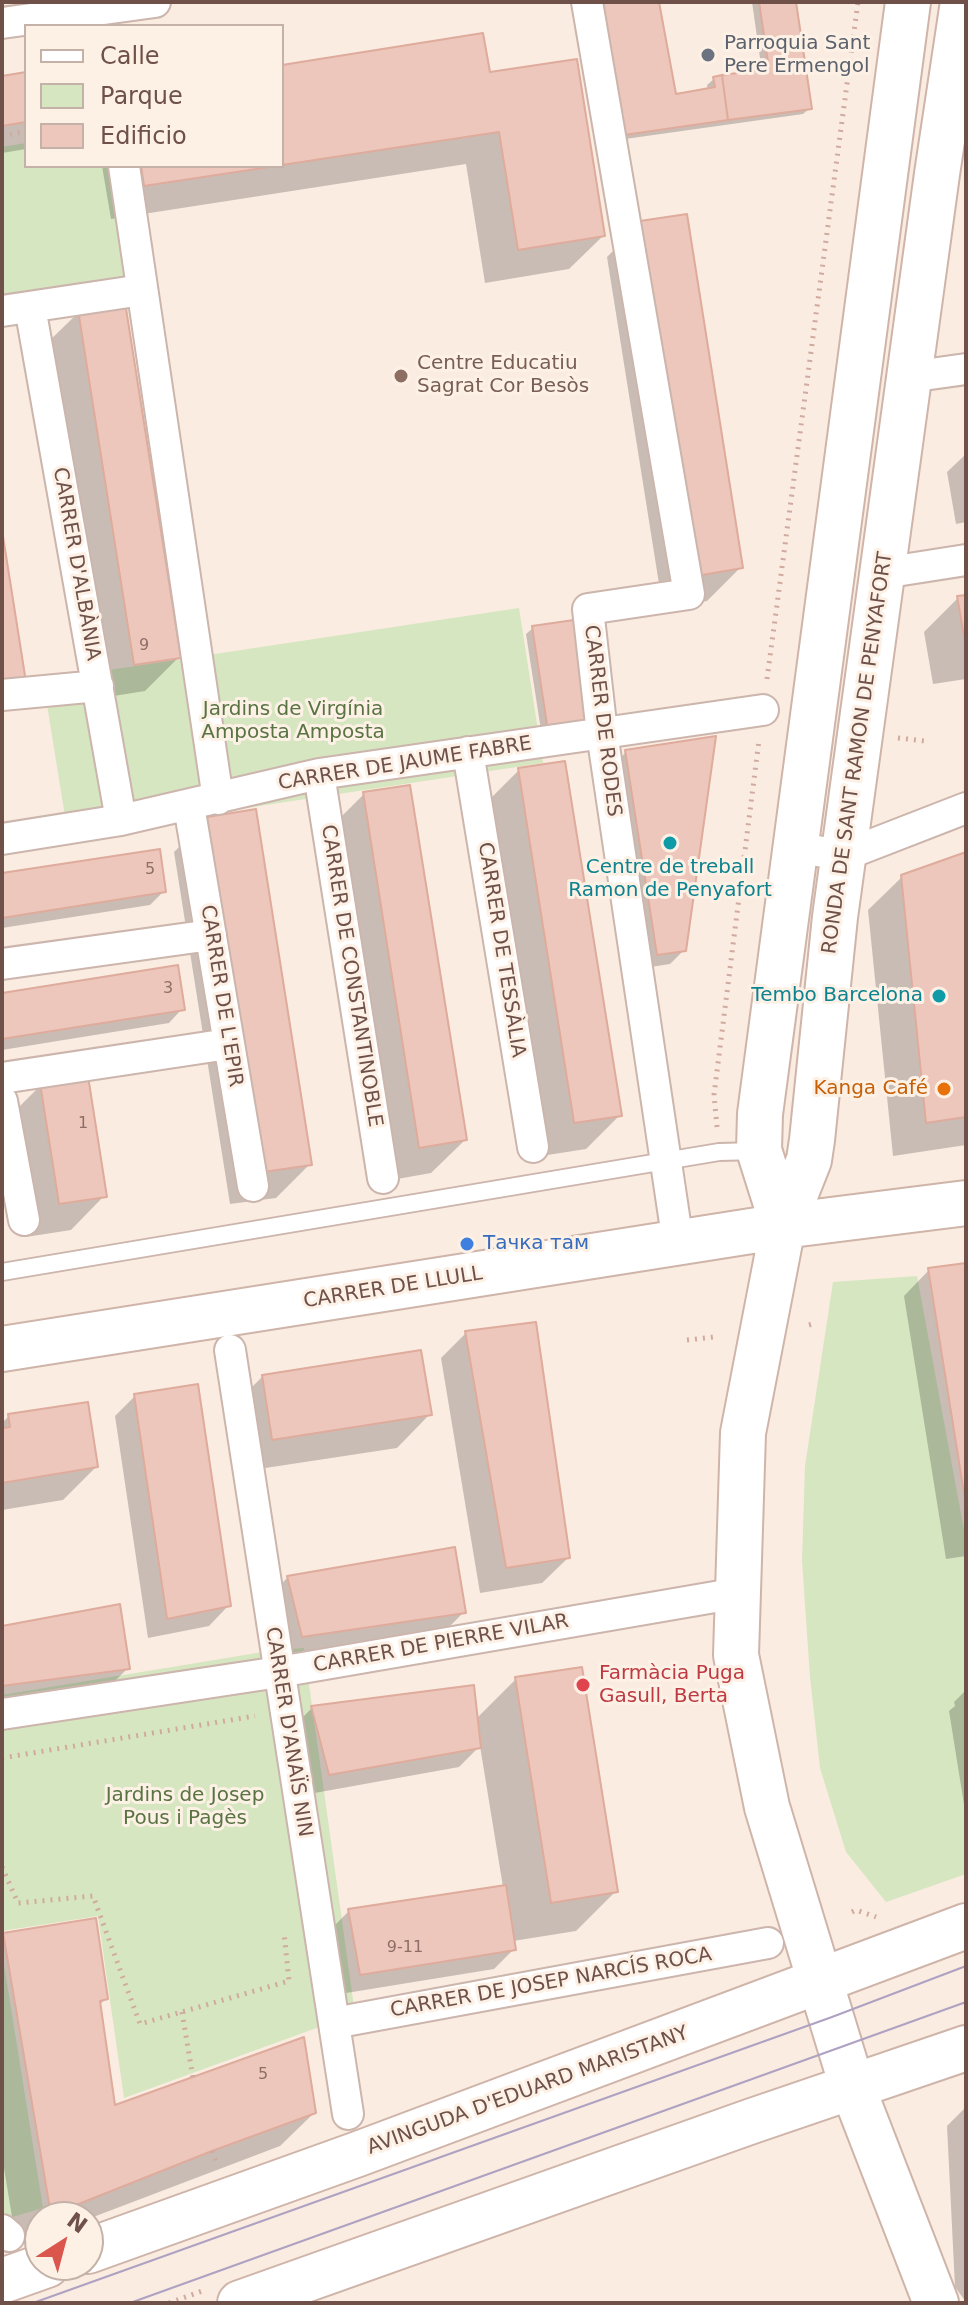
<!DOCTYPE html>
<meta charset="utf-8">
<style>
body{margin:0}
#map{position:relative;width:968px;height:2305px;overflow:hidden;background:#faece1;font-family:"DejaVu Sans",sans-serif}
canvas{display:block}
.frame{position:absolute;inset:0;border:4px solid #6f514a;pointer-events:none}
.legend{position:absolute;left:24px;top:24px;width:260px;height:144px;box-sizing:border-box;background:#fdf1e6;border:2px solid #c4b1a8;margin:0;padding:10px 14px;list-style:none;font-size:24px;color:#6f514a}
.legend li{display:flex;align-items:center;gap:16px;height:40px}
.legend b{width:40px;border:2px solid #c4b1a8}
.north{position:absolute;left:24px;top:2201px;width:80px;height:80px;box-sizing:border-box;background:#fdf1e6;border:2px solid #c4b1a8;border-radius:50%;rotate:36deg;font-size:22px;font-weight:700;line-height:32px;text-align:center;color:#6f514a}
.north::after{content:'';display:block;margin:auto;width:28px;height:36px;background:#db574e;clip-path:polygon(50% 0,100% 100%,50% 72%,0 100%)}
</style>
<div id="map">
<canvas width="968" height="2305"></canvas>
<div class="frame"></div>
<ul class="legend">
<li><b style="height:10px;background:#fff"></b>Calle</li>
<li><b style="height:22px;background:#d6e6c1"></b>Parque</li>
<li><b style="height:22px;background:#edc7bb"></b>Edificio</li>
</ul>
<div class="north">N</div>
</div>
<script>
const ctx = document.querySelector('canvas').getContext('2d');
ctx.lineJoin = 'round';
function paint(path, color) { ctx.fillStyle = color; ctx.fill(path, 'evenodd'); }
function strokePath(path, color, width, dash) { ctx.strokeStyle = color; ctx.lineWidth = width; ctx.lineCap = dash ? 'butt' : 'round'; ctx.setLineDash(dash || []); ctx.stroke(path); }
function drawText(font, color, halo, rows, align = 'center') {
  ctx.font = font + ' "DejaVu Sans",sans-serif'; ctx.lineWidth = 6; ctx.setLineDash([]); ctx.textBaseline = 'middle'; ctx.strokeStyle = halo; ctx.fillStyle = color; for (const [text, x, y, turn = 0] of rows) {
    ctx.save(); ctx.translate(x, y); ctx.rotate((+turn || 0) * Math.PI / 180); ctx.textAlign = isNaN(turn) ? turn : align; if (halo) ctx.strokeText(text, 0, 0); ctx.fillText(text, 0, 0); ctx.restore();
  }
}
paint(new Path2D(`
 M26,143v23h104l17,107 -145,25v-151z
 M519,608l24,155 -475,72 -25,-155z
 M917,1276l49,265v333l-80,28 -40,-50 -26,-84 -10,-91 -8,-116 3,-95 28,-184z
 M304,1648l51,366 -231,84 -26,-182 -96,15v-236l273,-45z
 M2,1952l41,256 -41,12z`), '#d6e6c1');
paint(new Path2D(`
 M657,2l17,94 34,-6 -1,-5 7,-6 48,-7 -10,-70h42l16,106 -7,6 -185,26z
 M282,67l206,7 115,162 -34,33 -84,14 -19,-119 -355,55 -9,-53h180z
 M26,74v75l-24,4v-75z
 M641,223l100,344 -34,34 -44,8 -56,-352z
 M79,312l100,345 -34,34 -44,7 -56,-353z
 M966,454v68l-10,2 -9,-52z
 M966,597v82l-33,5 -9,-52 34,-34z
 M572,622l-29,121 -17,-109 7,-6z
 M626,752l58,198 -14,14 -26,4 -31,-202z
 M519,770l101,345 -34,34 -45,7 -56,-352z
 M364,794l101,346 -34,33 -45,8 -56,-353z
 M208,819l102,345 -34,34 -46,6 -56,-352z
 M966,854v291l-73,11 -25,-246 34,-33z
 M2,875l162,16 -14,14 -148,23z
 M2,995l180,14 -13,14 -167,27z
 M41,1085l63,111 -33,34 -45,7 -19,-118z
 M966,1265v291l-20,3 -42,-263 25,-26z
 M466,1333l102,225 -26,25 -62,10 -39,-235z
 M263,1376l167,38 -33,34 -158,24 -10,-62z
 M135,1396l94,209 -20,21 -61,12 -33,-222z
 M9,1416l87,51 -33,33 -61,10v-87z
 M288,1577l176,35 -20,20 -162,24 -14,-58z
 M2,1628l126,40 -20,20 -106,14z
 M516,1679l100,212 -40,40 -63,10 1,8 -20,20 -154,25 -11,-63 20,-20 154,-24 -23,-141 -21,21 -150,27 -17,-66 20,-20 164,11z
 M966,1690v127l-17,-106 6,-5 -1,-4z
 M4,1935l102,64 -7,6 14,103 201,5 -34,33 -192,73v-2h-48v21l-23,9 -15,-91v-219z
 M966,2107v195l-11,-15 -8,-161z`), '#0003');
const building = new Path2D(`
 M602,2h57l17,92 39,-7 -2,-10 9,-2 6,45 -104,15z
 M759,2h37l16,107 -84,11 -6,-45 47,-6z
 M483,33l7,39 87,-13 28,177 -87,14 -19,-118 -217,33v-100z
 M26,72v50l-24,4v-50z
 M141,166h135l-132,20z
 M687,214l56,354 -47,8 -56,-355z
 M125,302l56,356 -47,7 -56,-355z
 M2,530l24,152 -24,4z
 M966,595v53l-9,-52z
 M574,620l17,111 -42,7 -17,-112z
 M716,736l-30,215 -29,4 -32,-205z
 M565,761l57,355 -48,7 -56,-355z
 M410,785l57,355 -48,8 -56,-356z
 M256,809l56,356 -49,7 -56,-355z
 M160,849l6,43 -164,26v-45z
 M966,852v265l-40,6 -25,-248z
 M178,965l7,45 -183,29v-46z
 M88,1076l19,121 -48,7 -19,-121z
 M966,1263v243l-38,-238z
 M536,1322l34,236 -64,10 -41,-237z
 M421,1350l11,65 -160,25 -10,-65z
 M198,1384l33,222 -64,13 -33,-225z
 M88,1402l10,65 -96,16v-62l1,7 7,-1 -2,-13z
 M455,1547l11,66 -164,24 -15,-61z
 M120,1604l10,65 -128,17v-60z
 M582,1667l36,225 -67,11 -36,-226z
 M474,1685l7,63 -152,27 -18,-69z
 M506,1885l10,65 -156,25 -12,-66z
 M96,1918l12,81 -8,2 15,104 189,-68 12,76 -104,38 -161,64 -48,-282z`);
paint(building, '#edc7bb');
strokePath(building, '#deab9c', 2);
const lane = new Path2D(`
 M2,1272l717,-120 39,-1`);
const street = new Path2D(`
 M587,2l102,592 -101,15 14,124 76,510
 M2,23l153,-21
 M124,166l94,633
 M30,307l91,513
 M2,311l140,-21
 M909,377l57,-8
 M883,573l83,-13
 M2,695l96,-9
 M468,752l65,395
 M319,774l64,404
 M189,806l64,380
 M2,839l119,-19 198,-46 444,-64
 M796,848l49,7 121,-47
 M2,964l209,-29
 M2,1078l226,-34
 M2,1101l22,119
 M230,1350l118,764
 M2,1714l277,-42 459,-79
 M334,2023l434,-80
 M2,2230l7,6`);
const secondary = new Path2D(`
 M783,1226l-24,-76 1,-36 148,-1112
 M2,1349l781,-123 183,-23
 M88,2251l270,-97 608,-228
 M2,2281l45,-16
 M240,2303l512,-182 214,-73
 M936,2303l-84,-217 -85,-279 -31,-152 7,-222 40,-207 26,-66 3,-20 23,-223 102,-743 26,-172`);
strokePath(lane, '#ccb5ac', 20);
strokePath(street, '#ccb5ac', 34);
strokePath(secondary, '#cfb4a9', 48);
strokePath(new Path2D(`
 M2,136l24,-5
 M767,679l91,-677
 M898,738l27,3
 M717,1127l-3,-32 45,-355
 M809,1325l7,-2
 M687,1340l27,-3
 M2,1758l253,-42
 M2,1867l16,36 75,-7 47,128 149,-43 -5,-48
 M852,1912l4,-2 20,7
 M182,2012l11,66
 M212,2151l5,12
 M169,2303l33,-12`), '#d1aa9f', 5, [2, 6]);
strokePath(lane, '#fff', 16);
strokePath(street, '#fff', 30);
strokePath(secondary, '#fff', 44);
strokePath(new Path2D(`
 M33,2303l799,-286 134,-51
 M130,2303l836,-301`), '#aea1c1', 2);
for (const [x, y, r, color] of [
 [708,55,8,"#6b7280"],
 [401,376,8,"#8d6e63"],
 [670,843,8,"#0f9aa8"],
 [939,996,8,"#0f9aa8"],
 [944,1089,8,"#e8710a"],
 [467,1244,8,"#3f7fe0"],
 [583,1685,8,"#e0444e"]
]) { const dot = new Path2D(); dot.arc(x, y, r, 0, 2 * Math.PI); ctx.fillStyle = color; ctx.fill(dot); strokePath(dot, '#fdf1e6', 3); }
drawText('16px', '#8e6e66', null, [
 ["9",144,646],
 ["5",150,870],
 ["3",168,989],
 ["1",83,1124],
 ["9-11",405,1948],
 ["5",263,2075]
]);
drawText('20px', '#5b616d', '#fdf1e6', [
 ["Parroquia Sant",724,44],
 ["Pere Ermengol",724,67]
], 'left');
drawText('20px', '#785e54', '#fdf1e6', [
 ["Centre Educatiu",417,364],
 ["Sagrat Cor Besòs",417,387]
], 'left');
drawText('20px', '#6f514a', '#fdf1e6', [
 ["CARRER D'ALBÀNIA",76,564,80],
 ["CARRER DE RODES",602,721,83],
 ["RONDA DE SANT RAMON DE PENYAFORT",858,753,-82],
 ["CARRER DE JAUME FABRE",405,764,-9],
 ["CARRER DE TESSÀLIA",501,950,81],
 ["CARRER DE CONSTANTINOBLE",351,976,81],
 ["CARRER DE L'EPIR",221,996,81],
 ["CARRER DE LLULL",393,1288,-9],
 ["CARRER DE PIERRE VILAR",441,1644,-10],
 ["CARRER D'ANAÏS NIN",288,1732,81],
 ["CARRER DE JOSEP NARCÍS ROCA",551,1983,-10],
 ["AVINGUDA D'EDUARD MARISTANY",528,2091,-20]
]);
drawText('20px', '#597443', '#fdf1e6', [
 ["Jardins de Virgínia",293,710],
 ["Amposta Amposta",293,733],
 ["Jardins de Josep",185,1796],
 ["Pous i Pagès",185,1819]
]);
drawText('20px', '#0d838f', '#fdf1e6', [
 ["Centre de treball",670,868],
 ["Ramon de Penyafort",670,891],
 ["Tembo Barcelona",923,996,"right"]
]);
drawText('20px', '#c56008', '#fdf1e6', [
 ["Kanga Café",928,1089]
], 'right');
drawText('20px', '#366cbe', '#fdf1e6', [
 ["Тачка там",483,1244]
], 'left');
drawText('20px', '#be3a42', '#fdf1e6', [
 ["Farmàcia Puga",599,1674],
 ["Gasull, Berta",599,1697]
], 'left');
</script>
